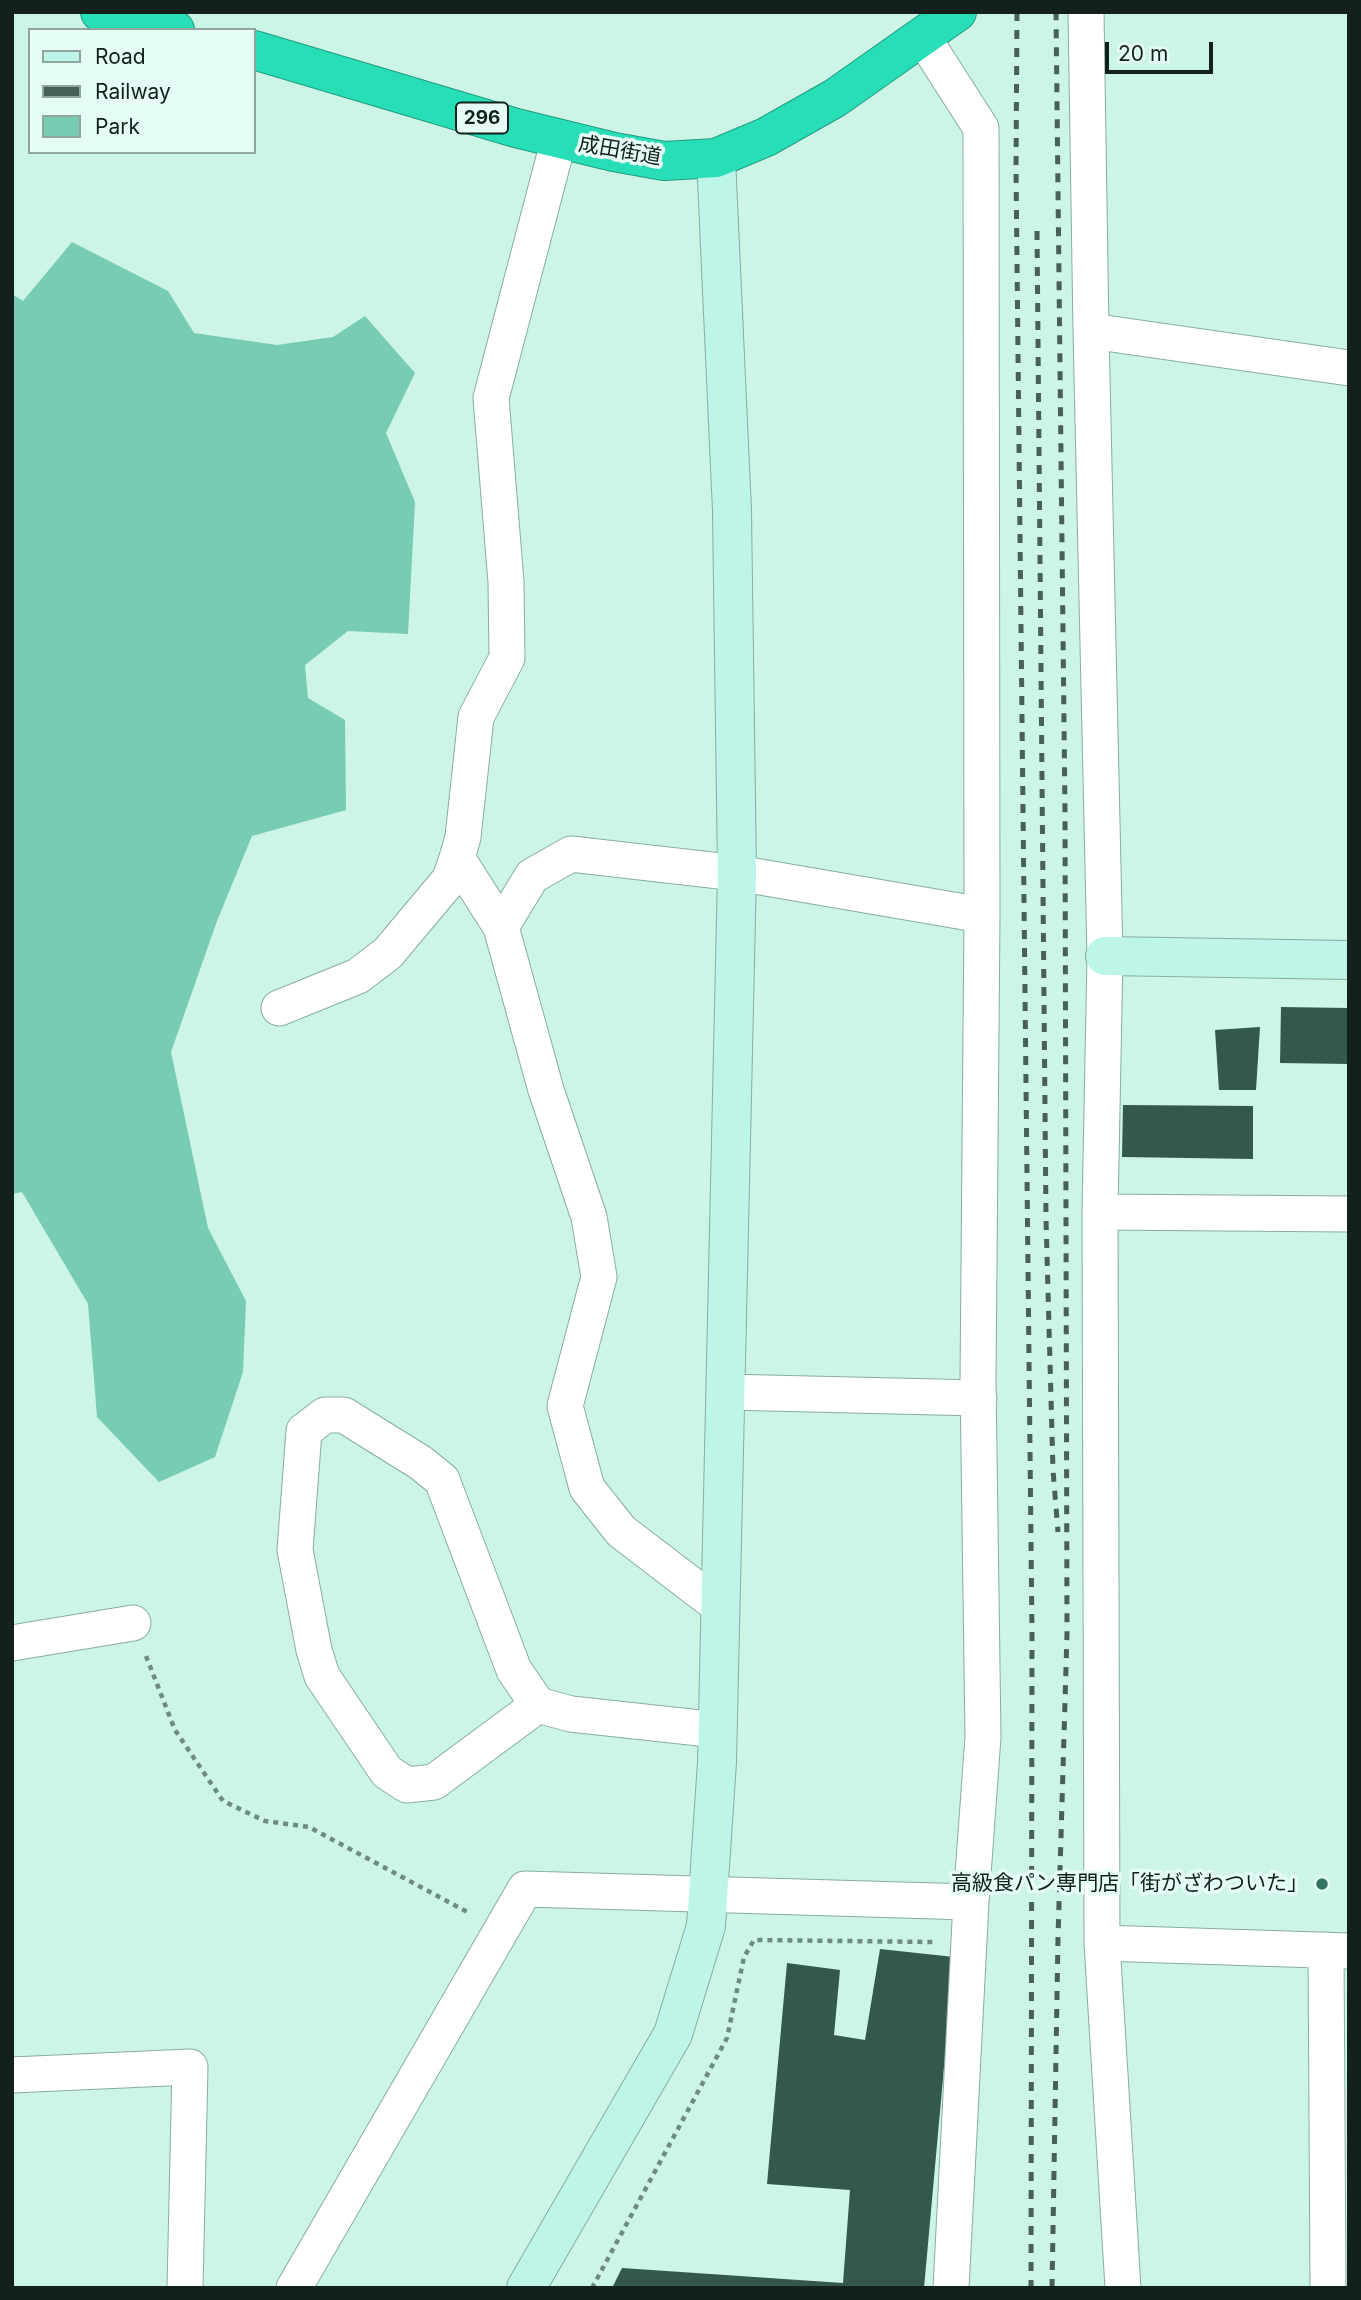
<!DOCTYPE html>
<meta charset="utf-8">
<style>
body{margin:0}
#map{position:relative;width:1361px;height:2300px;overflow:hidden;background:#ccf4e7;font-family:Inter,sans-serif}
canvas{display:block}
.frame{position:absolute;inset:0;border:14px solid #12211d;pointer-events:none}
.legend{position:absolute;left:28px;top:28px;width:228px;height:126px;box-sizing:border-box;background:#e6fdf5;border:2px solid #91a59f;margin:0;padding:9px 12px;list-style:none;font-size:21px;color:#12211d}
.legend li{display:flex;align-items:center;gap:14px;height:35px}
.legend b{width:35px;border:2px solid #91a59f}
.scale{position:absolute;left:1105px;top:42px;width:108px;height:32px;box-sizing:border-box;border:4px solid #12211d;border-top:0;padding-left:9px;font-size:21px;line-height:24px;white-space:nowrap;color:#12211d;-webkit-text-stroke:5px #e6fdf5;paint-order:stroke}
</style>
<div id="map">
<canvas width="1361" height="2300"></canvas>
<div class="frame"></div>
<ul class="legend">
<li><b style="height:9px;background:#bef5e9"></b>Road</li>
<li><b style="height:9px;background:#495f59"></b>Railway</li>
<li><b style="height:19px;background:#77ccb3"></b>Park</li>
</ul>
<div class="scale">20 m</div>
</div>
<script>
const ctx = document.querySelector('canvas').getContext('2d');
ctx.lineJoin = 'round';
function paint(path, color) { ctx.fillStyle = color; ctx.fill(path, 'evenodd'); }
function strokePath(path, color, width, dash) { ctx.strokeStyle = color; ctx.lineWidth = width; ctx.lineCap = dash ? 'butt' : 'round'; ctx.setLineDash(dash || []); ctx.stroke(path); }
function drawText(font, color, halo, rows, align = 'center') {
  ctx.font = font + ' Inter,"Noto Sans JP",sans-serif'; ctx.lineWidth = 7; ctx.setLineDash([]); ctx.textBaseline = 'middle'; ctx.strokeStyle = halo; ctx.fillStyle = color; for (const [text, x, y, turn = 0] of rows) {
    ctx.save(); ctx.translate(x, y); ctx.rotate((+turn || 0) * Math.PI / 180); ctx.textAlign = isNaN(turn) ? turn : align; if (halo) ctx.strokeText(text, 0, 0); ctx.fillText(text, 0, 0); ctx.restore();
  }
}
paint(new Path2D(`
 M72,242l96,49 26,42 83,12 56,-8 32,-21 50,57 -29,60 29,69 -7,132 -60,-3 -43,34 3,33 37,22 1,90 -94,26 -35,85 -46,131 37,176 38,73 -3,71 -28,85 -56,25 -62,-65 -9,-113 -66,-112 -10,2v-900l11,7z`), '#77ccb3');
paint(new Path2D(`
 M1281,1007l68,1v56l-69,-1z
 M1260,1027l-4,63h-37l-4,-60z
 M1123,1105l130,1v53l-131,-2z
 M880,1949l74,8 -30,331h-312l10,-20 221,15 7,-93 -83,-6 20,-221 53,7 -6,65 31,5z`), '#35584d');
const street = new Path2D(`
 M1086,12l5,319 14,625 -5,256 2,731 21,345
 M922,36l59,92 1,787 -4,466 5,356 -12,165 -20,386
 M1091,331l258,37
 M457,858l44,69 45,163 43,127 10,60 -34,129 22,82 34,43 98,75
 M501,927l31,-51 39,-22 166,19 245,42
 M279,1008l79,-32 30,-23 62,-74 7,-21 6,-21 13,-120 31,-59 -1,-76 -15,-184 68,-259
 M1100,1212l249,2
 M725,1392l254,6
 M12,1643l121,-20
 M538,1705l-104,77 -27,3 -20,-13 -65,-96 -8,-26 -19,-100 9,-119 21,-16h19l77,48 21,17 72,190 24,35 33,9 147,16
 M1102,1943l247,8
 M1326,1950l2,338
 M12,2075l178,-8 -5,221
 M294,2288l231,-399 446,13`);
const secondary = new Path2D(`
 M1105,956l244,4
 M526,2288l147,-254 33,-108 11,-164 20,-889 -5,-362 -16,-353`);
const highway = new Path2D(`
 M100,12l75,18
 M254,50l262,78 98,24 50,9 52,-3 50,-21 69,-39 122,-86`);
strokePath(street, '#87ada1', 37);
strokePath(secondary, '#87ada1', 40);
strokePath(highway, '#209c80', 40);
strokePath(new Path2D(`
 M146,1656l29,74 48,71 42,20 44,6 162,87
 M592,2288l135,-250 17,-81 10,-17 179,2`), '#6f8a82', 4.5, [5, 5]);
strokePath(street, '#fff', 35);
strokePath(secondary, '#bef5e9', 38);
strokePath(highway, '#28deb6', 38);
strokePath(new Path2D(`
 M1017,12l-1,158 16,1463 -1,655
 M1037,231l9,988 7,251 5,62
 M1052,2288l6,-350 9,-304 -2,-823 -9,-799`), '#495f59', 5, [9, 9]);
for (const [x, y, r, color] of [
 [1322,1884,7,"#337361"]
]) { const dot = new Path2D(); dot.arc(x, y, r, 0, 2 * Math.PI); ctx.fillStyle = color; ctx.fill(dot); strokePath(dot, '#e6fdf5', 2.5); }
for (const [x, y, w] of [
 [482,118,52]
]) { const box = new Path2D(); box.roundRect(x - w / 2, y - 15.5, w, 31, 5); ctx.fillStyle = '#e6fdf5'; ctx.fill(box); strokePath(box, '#12211d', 2); }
drawText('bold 19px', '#12211d', null, [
 ["296",482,118]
]);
drawText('21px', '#12211d', '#e6fdf5', [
 ["成田街道",620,151,10]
]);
drawText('21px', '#12211d', '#e6fdf5', [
 ["高級食パン専門店「街がざわついた」",1308,1884]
], 'right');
</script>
